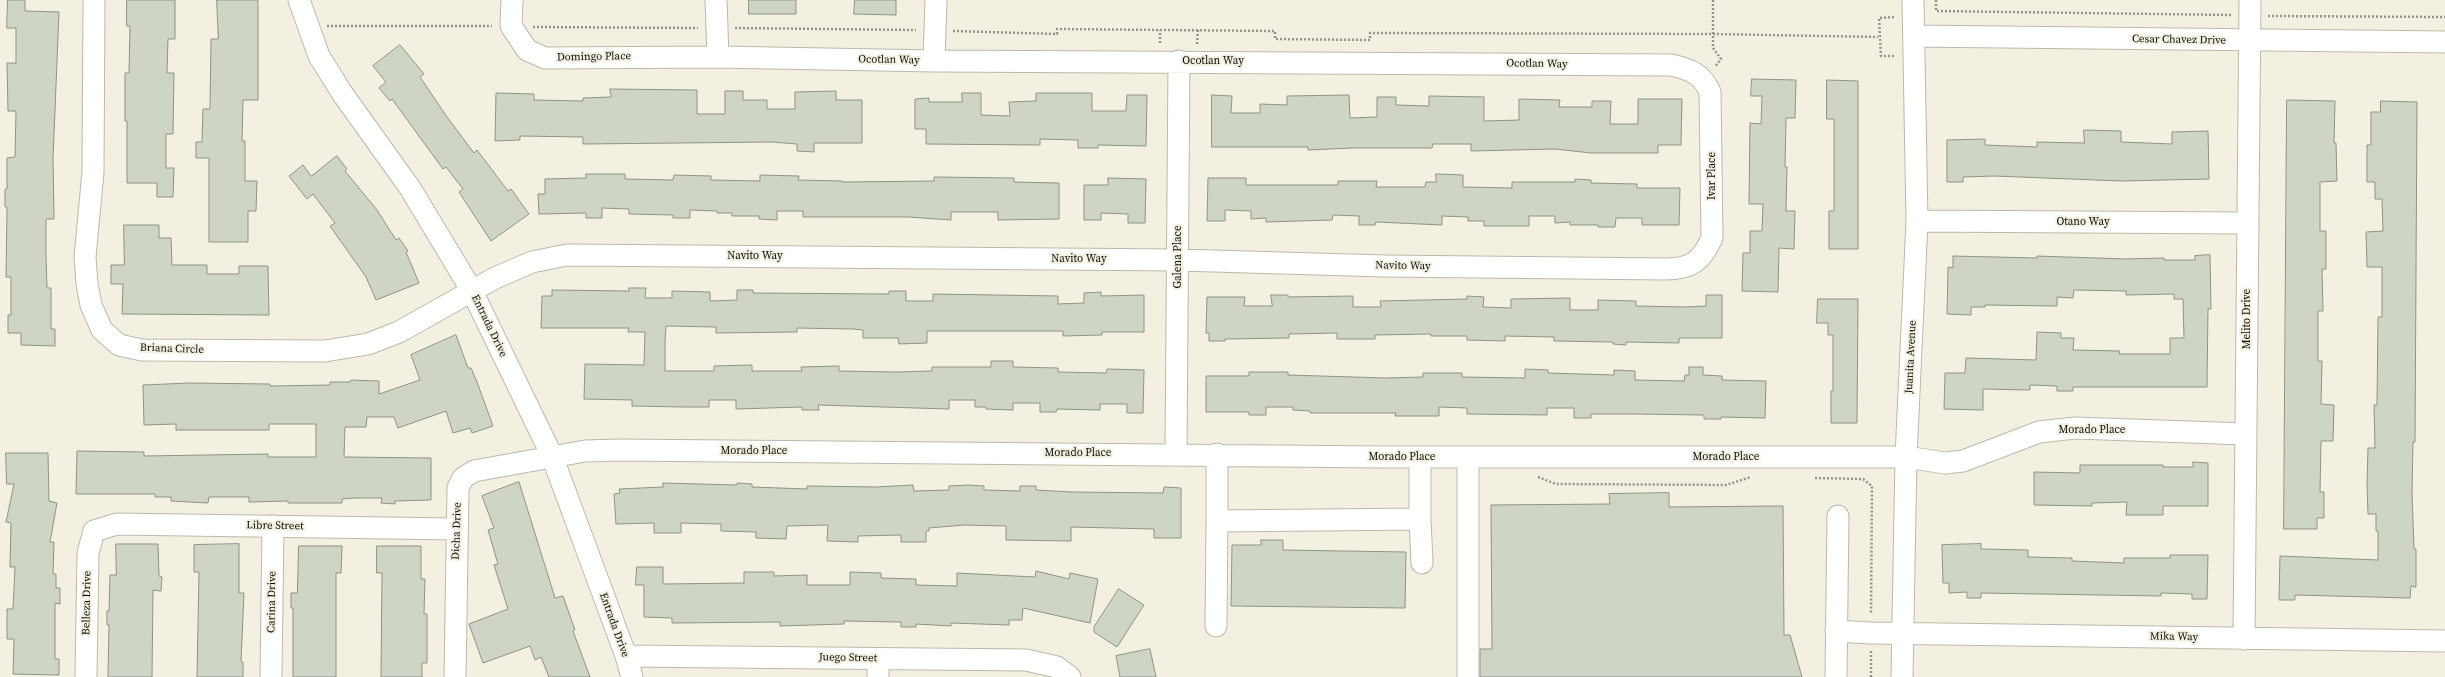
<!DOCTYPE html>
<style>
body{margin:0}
canvas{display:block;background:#f3f0e1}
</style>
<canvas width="2445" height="677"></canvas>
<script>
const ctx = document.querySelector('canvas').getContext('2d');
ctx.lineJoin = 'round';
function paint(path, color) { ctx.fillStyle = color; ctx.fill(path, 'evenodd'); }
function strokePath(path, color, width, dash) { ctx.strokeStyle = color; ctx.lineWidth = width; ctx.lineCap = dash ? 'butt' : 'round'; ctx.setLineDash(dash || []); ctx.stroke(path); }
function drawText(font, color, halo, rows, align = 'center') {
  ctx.font = font + ' "Source Serif 4",serif'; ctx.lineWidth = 4; ctx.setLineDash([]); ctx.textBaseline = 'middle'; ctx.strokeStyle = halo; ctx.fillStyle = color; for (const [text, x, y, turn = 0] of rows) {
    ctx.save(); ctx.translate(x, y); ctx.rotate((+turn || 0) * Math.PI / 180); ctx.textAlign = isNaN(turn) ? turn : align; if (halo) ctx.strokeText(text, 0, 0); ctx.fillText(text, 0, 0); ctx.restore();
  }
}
const building = new Path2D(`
 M8,0h17v11l34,1 -6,147 1,60h-8v37l1,32h4v41h4v17l-34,-1v-12h-13v-18h3v-38h-5l1,-70h-2v-18h2v-31l8,-1 1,-46h-8l-1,-48h9v-35h-9z
 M127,0h48v39h-7l-1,34h7l-1,61h-7v34h8l-1,29h-16v-14h-30v-62h-2v-48h4l1,-47h-3z
 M217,0h41v100h-15l-1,41h3v40h12l-1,30h-8v31h-39v-84h-13v-16h6l1,-33h7l1,-70h7z
 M749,0h47v14h-47z
 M855,0h41v15l-42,-1z
 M400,45l24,29 -4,3 27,40 27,36 3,-3 31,41 3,-2 18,25 -38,27 -32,-49 4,-3 -17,-22 -3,2 -51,-70 -2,2 -11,-13 7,-6 -13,-16z
 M1752,79l44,1 -1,38h-9l-1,49h2l-1,44h9l-1,38 -15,-1 -1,44 -36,-1 1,-38h7v-22h12l1,-27h-14l1,-81 11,1 1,-28h-11z
 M1827,80l31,1v168h-29v-38h5v-92h-7z
 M610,89l87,1v24h28v-23h18v9h24v9h28v-17l41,-1v9h26v43h-48v9l-17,-1v-7l-25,-2 -189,2v-7l-63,-1v4l-25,1 1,-48 38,1v6l49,1v-3l28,-1z
 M962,93h19v22l29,1 -1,-14 27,-1v-8h56v18h34l1,-16h20l-1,51 -48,-1v3h-20v-8l-38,-1v6l-114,-1v-15h-11v-30l14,-1v4h33z
 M1212,95l20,1 -1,17h29v-9l27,1v-9l62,-1 1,23 27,-1v-20h19v8l33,1v-10l55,1v24l35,-1v-21l41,1 -1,7h33v-6h19l-1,23h28v-25h44l-1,46h-23v8h-67l-36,-4 -84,2v-7h-38l-1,4h-80l-44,2v-3h-96z
 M2287,100l48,1 -1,42h2l1,38 -17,1v49h6v38h-4l1,42h-5v50h4l-1,43 13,1 -1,36h-12l-1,51h4v26h-7v11h-33z
 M2381,101l36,1 -2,340h-2l-1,50 2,57h2v38l-5,-1 -1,12 -115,-3v5h-16l1,-44 98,4v-29h-2v-17h-8l-1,-30 1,-36h7l-1,-43h3l1,-88h4v-50h-15l-1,-35 17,-1 -1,-32h-7v-17h-8v-37h4v-33h9z
 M2084,130l37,1v11l51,2v-12l36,-1 1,48 -88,2 -127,-5 -31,1v5h-16v-42l38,-1v6l52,2v-5l47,1z
 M337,156l10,13 -2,2 32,39 19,30 3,-2 9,13 -2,1 13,31 -43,17 -10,-23 -36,-51 5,-3 -22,-29 -6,5 -18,-23 14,-11 8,11z
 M586,174h39v5l48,1 1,-5 37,1v4l49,1v-6l39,1 -1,4 44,1v1l92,-1v-4l80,1v4l45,1v36l-61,1v-8h-47v8l-43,-3h-105v-6h-26v9l-18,-1v-3h-27v-3h-15v-2l-27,-1v8h-17v-3l-44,-1v-5l-27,-1v10h-16v-5l-47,1 -1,-20h7v-15l41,-1z
 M1436,174l27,1v12l49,1v-6h63v-3l16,1v3l46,1v4h43l-1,37h-37v-7h-26l-1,9h-17v-2h-28v-3l-15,1v-7h-26v10h-45v-5h-16v-4l-26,-1v9l-66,-3 -1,3h-16v-9l-26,-1 -1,5 -66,2v-4l-15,1v-8l-26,-1v11h-18l1,-43h38v7h92v-4h39l-1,6h49l1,-5h10z
 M1108,178l38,1 -1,44h-17v-9l-27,-1v7h-17v-35h24z
 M124,225h35v13h12l1,27h35v9h32v-8h29l1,49 -147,-1 1,-30h-12v-19h13z
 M2210,255l1,54h-3l-1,78h-134v4h-16v-5l-27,-1v5l-47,-1v21l-39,-1 1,-36h20l1,-15 70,2 1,-28 24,1v5h13l-1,12 47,1 -1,3h51v-16h14l-1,-39h-9v-5l-48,1v-4l-52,-1 -1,8 -16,-1v9l-72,-1v2h-14v8l-24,-1 1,-47 5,1v-12l84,2v-2l89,3 38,-1v2h31v-4z
 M629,288h17l-1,10h27v-7l38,1v9l27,-1v-10h16v3l136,1v-3h17v10h27v-7l125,2v8l26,-1v-10l17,-1v4l43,-1v37h-42v3l-39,1v-5h-136v12l-28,1 -1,-6h-35v-8l-10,-1 -56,-1v4l-81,1v-6l-50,-1 -1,16v29h49v-5l38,-1v6h50l-1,-4 38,-1v5l56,1 37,-1v-4h59v-6h22v6l45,1v4l48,1 1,-4 37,1 -1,43h-16v-9h-27v6l-43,-1 -1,3h-16v-9h-27v7l-27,-1v-2h-11v-7h-26v9l-131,-4 1,5h-17v-3l-66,2v-9h-27v7h-26l-51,-1v-6l-48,-1 1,-35 59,1 1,-33h-17l1,-4h-88l1,-32h10v-6l77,1z
 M1271,295h17v2l65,-1v11h28l-1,-6 87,-2v-3l17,1 -1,10 28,1v-9l59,-1v12h28v-10l38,1v5l49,1 21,-1v-11h16v43h-43v5l-53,-1v3l-13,-1v-2l-59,-1v-4l-49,-1v5l-38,-1v-4h-36v-2l-56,1v4h-38v-6l-48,1v4l-64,1v2h-16v-8h-3l1,-36h38l-1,9h28z
 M1818,299h40l-1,124h-26v-32h2v-56h-5v-12h-11z
 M456,335l12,33h3l6,14 16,44 -21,7 -2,-5 -17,5 -7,-22 -48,17 -4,-11h-27l-1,10h-21l-1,30 87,1v42l-36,1v3l-14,-1 1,-5h-27l-13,1v4h-54v-2l-39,1v-5h-40l-1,6 -37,-2v-4h-16v-3h-79l1,-43 67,1v4l124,-2v3h48v-33h-47v6h-93v-6l-32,1 -1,-40 46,-2 81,1v2l60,-1v-3h20l1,-2 28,1v13l41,-14 -9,-25z
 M1689,367h14v8l19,1v4l44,1 -1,37 -44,-1v2h-17v-4l-69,-1h-44v4h-17v-10h-27v7l-80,-1v-6l-28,-1v9h-44l1,-3h-86v-2l-17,-1v-3h-27v8h-17v-3h-43v-36h43v-4h39v3l98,3 37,-1v-4h39v4l63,1v-9l23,1v3l66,2v-5l21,1v9l49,1 1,-6h4z
 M6,453h42l1,48 8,2 -7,39h4l-1,32h3v14h4v16l-5,-1v56h4v16l-46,-1 1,-35h-7v-30h6l2,-42h-5l1,-44 -5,-1 8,-38h-7z
 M2193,462l15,1v43h-45v9h-37l1,-13 -35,1v3l-58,-1v-33l46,1v-8h83v2h30z
 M519,482l36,116 8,-2 12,34 -2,1 17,46h-41l-8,-20 -6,3 -5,-14 -47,17 -14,-39 39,-15 -14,-44 4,-1 -10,-34 6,-2 -12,-32z
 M663,483l74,2v-2l15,1v3l55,2v-3l70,1 36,-2 1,6 35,-1v-4l19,-1 16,1v4l36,1v-5h16v4l36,2 91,1 1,-6 17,1v50h-27v-9l-83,-2v14l-65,-1v-14l-42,-1 -35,3v3h-3v11h-25v-7l-43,1v6l-31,-1 1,-16 -41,1 -1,13 -30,-1v-6l-35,-1v-7l-40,-1v10h-27v-10l-38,1 -2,-30 6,-1 -1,-4 44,-2z
 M1669,493v14l114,-1 1,129h6l12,42h-322v-28h12l-1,-144 119,-1 -1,-10z
 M1261,540h22v10l123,2 -1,56 -174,-2 1,-61h29z
 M116,544h42l1,32 3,1 -1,14 -8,-1 -1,87h-44l1,-52h-2v-14h2l1,-36h6z
 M239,544v49h5l-3,69h2v15h-46l2,-105h-5v-27z
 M1981,544v5l47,1v7l44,1v3l52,2v-5h46v-3h38l-1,44h-15v-5l-31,-1v3l-180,-3v5h-14v-6l-18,1v-10h-6l-1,-38z
 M299,546h43l-1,27h-5v104h-43v-69h-2v-15h6z
 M377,546h44v33h4l-1,35h3v49h-5v14h-41l1,-104h-5z
 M637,567h26v17l81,-1v-11h30v4l33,-1v10h43v-13l31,1v5l35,1v6l41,1v-13l78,4 1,-6 33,8 1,-6 28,6 -8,44 -67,-15 -1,12h-13v5l-58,-2v3l-35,-2v3h-15v-5l-57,-1v3l-64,2v-4l-108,1v-5l-28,-1v-32h-8z
 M1119,589l25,16 -27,42 -23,-15v-5z
 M1150,649l6,28h-36l-4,-21z`);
paint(building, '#ced5c7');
strokePath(building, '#8d9386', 1);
const minor = new Path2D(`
 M94,0l-1,172 -8,85 2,27 4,21 11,25 17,15 23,5 183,1 43,-7 31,-12 96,-54 37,-16 35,-7 611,5 207,6 280,3c26,0 36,-7 47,-31l-2,-146c-8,-18 -20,-23 -39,-27l-737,-4 -216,-4 -173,1 -18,-8 -16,-24 1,-26
 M299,0l20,56 23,37 68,95 62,103 80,165 74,200 6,21
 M716,0l2,57
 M1914,36l531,6
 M934,61l2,-61
 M1917,221l331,2
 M1176,453l3,-392
 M1217,454v67l203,-2v-62
 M1420,519l2,44
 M1216,626l1,-105
 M1836,631l35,2 574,8
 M2244,639l6,-639
 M626,656l400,4 31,7 13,10
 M86,677l2,-124 6,-22 23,-7 339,5
 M271,677l2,-151
 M455,677l3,-189 5,-10 11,-7 111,-20 34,-1 765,7h522l39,6 18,-2 76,-29 36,-4 171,6
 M878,677v-18
 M1468,677v-220
 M1836,677l2,-161
 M1902,677l4,-220 11,-236 -4,-221`);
strokePath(minor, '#bcb9ab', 23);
strokePath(new Path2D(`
 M1713,0v48l8,11 -6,8
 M1936,0v11l295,4
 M2268,16l177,1
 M1894,17l-15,1 2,38h15
 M327,26h165
 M533,27l165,1
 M735,28l181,2
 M953,31l104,3v-5l218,2v8l95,1v-7l343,1 165,3
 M1160,43v-13
 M1197,44l1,-14
 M1538,477l18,7 170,1 25,-8
 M1815,478l48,1 9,7 -1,128
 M1871,677v-26`), '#959388', 2.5, [2, 2]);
strokePath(minor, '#fff', 21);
drawText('11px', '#0f0e09', '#f3f0e1', [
 ["Cesar Chavez Drive",2179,40,1],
 ["Domingo Place",594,57,-1],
 ["Ocotlan Way",889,60,1],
 ["Ocotlan Way",1213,61],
 ["Ocotlan Way",1537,64,1],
 ["Ivar Place",1712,176,-90],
 ["Otano Way",2083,222],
 ["Navito Way",755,256],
 ["Galena Place",1178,257,-90],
 ["Navito Way",1079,259],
 ["Navito Way",1403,266,1],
 ["Melito Drive",2247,319,-90],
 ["Entrada Drive",489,326,64],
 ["Briana Circle",172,349,2],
 ["Juanita Avenue",1911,357,-87],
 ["Morado Place",2092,430],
 ["Morado Place",754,451],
 ["Morado Place",1078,453],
 ["Morado Place",1402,457],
 ["Morado Place",1726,457],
 ["Libre Street",275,526,1],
 ["Dicha Drive",457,531,-88],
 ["Carina Drive",272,602,-89],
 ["Belleza Drive",87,603,-89],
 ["Entrada Drive",614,625,70],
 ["Mika Way",2174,637,1],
 ["Juego Street",848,658,1]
]);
</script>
